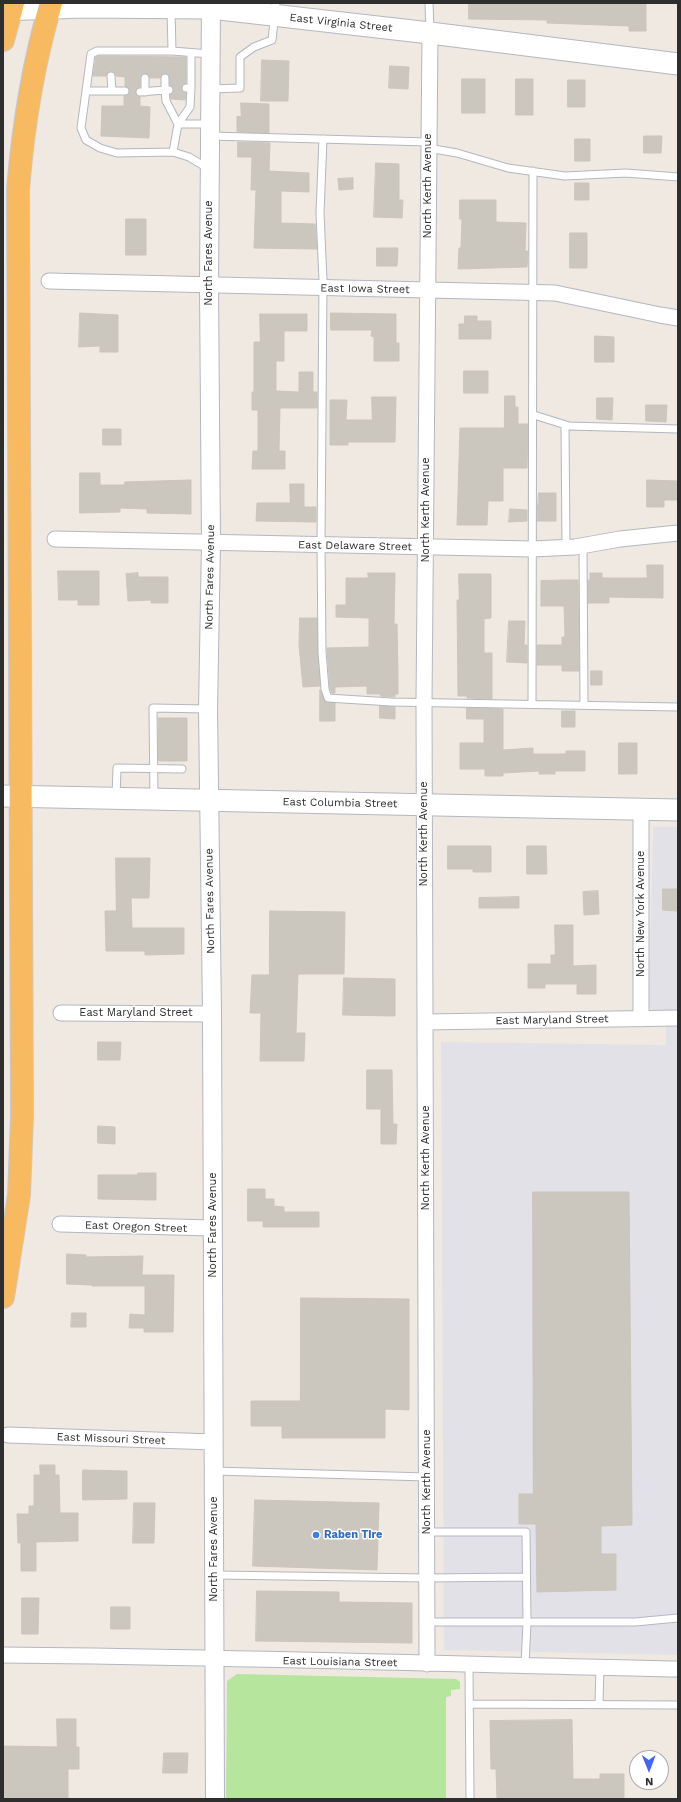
<!DOCTYPE html>
<style>
body{margin:0}
#map{position:relative;width:681px;height:1802px;overflow:hidden;background:#efe9e1;font-family:"Work Sans",sans-serif}
canvas{display:block}
.frame{position:absolute;inset:0;border:4px solid #2e2e2e;pointer-events:none}
.north{position:absolute;left:629px;top:1750px;width:40px;height:40px;box-sizing:border-box;background:#fff;border:1px solid #ababab;border-radius:50%;rotate:179deg;font-size:11px;font-weight:700;line-height:16px;text-align:center;color:#2e2e2e}
.north::after{content:'';display:block;margin:auto;width:14px;height:18px;background:#4264fb;clip-path:polygon(50% 0,100% 100%,50% 72%,0 100%)}
</style>
<div id="map">
<canvas width="681" height="1802"></canvas>
<div class="frame"></div>
<div class="north">N</div>
</div>
<script>
const ctx = document.querySelector('canvas').getContext('2d');
ctx.lineJoin = 'round';
function paint(path, color) { ctx.fillStyle = color; ctx.fill(path, 'evenodd'); }
function strokePath(path, color, width, dash) { ctx.strokeStyle = color; ctx.lineWidth = width; ctx.lineCap = dash ? 'butt' : 'round'; ctx.setLineDash(dash || []); ctx.stroke(path); }
function drawText(font, color, halo, rows, align = 'center') {
  ctx.font = font + ' "Work Sans",sans-serif'; ctx.lineWidth = 3; ctx.setLineDash([]); ctx.textBaseline = 'middle'; ctx.strokeStyle = halo; ctx.fillStyle = color; for (const [text, x, y, turn = 0] of rows) {
    ctx.save(); ctx.translate(x, y); ctx.rotate((+turn || 0) * Math.PI / 180); ctx.textAlign = isNaN(turn) ? turn : align; if (halo) ctx.strokeText(text, 0, 0); ctx.fillText(text, 0, 0); ctx.restore();
  }
}
paint(new Path2D(`
 M653,827h25v828l-234,-5 -3,-608 225,3v-26l-17,-12z`), '#e3e1e8');
paint(new Path2D(`
 M237,1674l219,5 4,3v7l-9,1v6l-5,1v102h-220l1,-118z`), '#b6e59e');
const building = new Path2D(`
 M469,3h177v28h-17v-5l-82,-3v-3l-78,-1z
 M98,56l88,1v26l-5,5 1,3 4,2 -1,7 -14,-1 -1,-4 4,-5 -4,-5 -2,-11h-5l-3,4h-10l-2,-4h-5l-3,4v9l-4,3 -1,3 5,4v9l10,1 -1,31 -48,-2 1,-30h22v-10l4,-1 2,-4 -5,-5v-9l-9,-1 -3,-5 -5,1 -2,4h-13l3,-19z
 M262,60l27,1 -1,40h-27z
 M390,66l19,1 -1,22 -19,-1z
 M462,79h23v34h-23z
 M516,79h17v36h-17z
 M568,80h17v27h-17z
 M241,103l28,1v29l-32,-1v-16l4,1z
 M644,136h18l-1,17h-17z
 M575,139h15v22h-15z
 M238,142l32,1 -1,28 40,2v19l-28,-1v32l34,1 2,25 -63,-1 2,-58h-5l1,-33h-14z
 M376,163l23,1v36h4l-1,18 -28,-1z
 M353,178v11l-14,1 -1,-11z
 M575,183h14v17h-14z
 M460,200h36v22l30,1 -1,28h3l-1,16 -69,2 1,-21h2l1,-29h-2z
 M126,219h20v36h-20z
 M570,233h17v35h-17z
 M377,248h21l-1,18h-20z
 M80,313l38,2v37h-18v-6l-21,1z
 M331,313l65,1v29h3v18h-25v-24l-3,-1 1,-6h-41z
 M260,314h47v17h-23v30h-8v30l23,1v-20h14v20h4v16h-37l-1,43h6v18h-33l1,-18h5v-41h-6v-18h2v-50h6z
 M465,316h12v5h14v18h-32v-15h5z
 M595,336l19,1v25h-19z
 M464,371h24v22h-24z
 M505,396h10v11h3v17h10l-1,44h-24v33h-15l-1,24h-30l3,-97h44z
 M372,397h24l-1,45h-47v3h-18v-45h17l-1,20h26z
 M597,398h16l-1,22 -15,-1z
 M646,405h21l-1,17 -20,-1z
 M103,429h18v16h-18z
 M80,473h20v12h24l1,-3 66,-2v34l-44,-1v-4l-27,-1v4l-40,1z
 M647,480l31,1v19h-14v7h-17z
 M290,484h14v23h12v15l-60,-1 1,-18h33z
 M539,493h17v28h-19z
 M510,509l17,1v11l-18,1z
 M647,565h16v33l-54,-1v6h-21v-23h2v-7h12v5h45z
 M58,571h41v34h-21v-5h-19z
 M138,573v4h30v26h-17v-3l-23,1 -2,-27z
 M368,573h27l-1,51h3l1,52v18h-3v3l-15,-1 1,-2h-14v-8l-32,1v6h-3l-2,-5 -3,-40 42,-1v-29l-33,-1v-12h10v-27h22z
 M459,574h32v44l-7,1v34h8v46l-25,-1v-2h-9l-1,-96h2z
 M564,580h14l1,91h-17v-6h-25v-20h25v-8h3l-1,-31h-23v-25z
 M300,618h17l3,68 -17,1 -4,-42z
 M509,621h16l-1,24h3v18l-20,-1z
 M591,671h11v14h-11z
 M320,690l5,12 10,1v18h-15z
 M380,706l15,1v12l-15,-1z
 M467,708l36,1v41l30,-2v6h33v-3h19v20h-30v3h-16v-3l-36,2v3h-18v-7h-25v-26h24v-24h-17z
 M562,711h13v16h-13z
 M159,718h28v43h-28z
 M619,743h18v31h-18z
 M448,846h43v26h-18v-3h-25z
 M527,846h19l1,28h-20z
 M116,858h34l-1,40h-18l1,30h52v26l-39,1v-4h-39l-1,-40h11z
 M663,889h15v22l-15,-1z
 M598,891l1,23 -15,1 -1,-23z
 M519,897v11h-40v-10z
 M270,911l75,1 -1,62h-46l-2,59h9l-1,28h-44l1,-48h-11l2,-38h17z
 M555,925h18v41l23,-1v29h-19v-10h-32v4h-17v-24h23v-9h4z
 M344,978l51,1v37l-52,-1z
 M98,1042h23l-1,18h-22z
 M367,1070h25l1,54h4l-1,20h-15v-35h-14z
 M98,1126l17,1v17l-17,-1z
 M138,1173h18v27l-58,-1v-24h40z
 M248,1189h17v10h9v7l10,1v5h35v15h-56v-6h-15z
 M533,1192h96l3,333 -31,1v28h15v36l-79,2 -1,-68h-17v-30h14z
 M67,1254l19,1v2l57,-1 -1,19h32l-1,57h-29v-4h-15l1,-14 15,1v-29h-53v-1l-25,-1z
 M301,1298l108,1v111l-24,-1v29h-103v-12h-31v-25h49z
 M72,1313h14v14h-15z
 M40,1465h15v10h4l1,38h18v28l-42,1v29h-15v-28h-3l-1,-29h12v-8h5v-31h6z
 M83,1470l44,1v28l-44,1z
 M255,1500l124,3 -2,67 -124,-4z
 M134,1503h21l-1,40h-21z
 M257,1591l82,1v10l73,1v40l-156,-2z
 M22,1598h17l-1,36h-16z
 M111,1607h19v22h-19z
 M57,1719h19v28h3v22h-11v30h-65v-53l54,1z
 M572,1720l1,59h27v-5h24v25h-127l-1,-30h-5l-1,-48z
 M164,1753h24l-1,20h-24z`);
paint(building, '#cbc7bf');
strokePath(building, '#cbc5ba', 1);
const service = new Path2D(`
 M429,3l1,28
 M171,9l1,42h-75l-6,3 -10,74 5,12 14,8 17,5 56,-1 5,-28h31
 M172,51l38,3
 M111,76l1,15
 M165,78v12h4
 M186,88h5v-35
 M210,89l30,-1v-31l14,-10 18,-7 4,-37
 M86,91h39
 M140,92l25,-2 1,11 12,23 12,-17 1,-19
 M145,92v-14
 M211,136l217,6
 M323,139l-3,74 3,67 -2,265 1,107 3,37 3,9 63,4 287,5
 M428,148l29,5 51,15 57,8 61,-3 52,4
 M173,152l16,5 20,12
 M534,415l35,11 109,3
 M565,425l1,123
 M583,546l1,159
 M532,704l1,-533
 M116,797l1,-29 65,1
 M154,798l-1,-90 55,1
 M214,1471l213,6
 M427,1532h99l1,90 -2,43
 M215,1575l212,3 99,-1
 M427,1622h208l43,-4
 M469,1665l1,134
 M470,1704l208,1
 M599,1704l1,-37`);
const minor = new Path2D(`
 M49,281l506,12 105,22 18,3
 M55,539l477,10 43,-2 45,-8 58,-6
 M61,1013l151,1
 M641,1019v-210
 M425,1022l253,-4
 M60,1224l152,4
 M8,1435l206,7
 M3,1655c225,2 450,9 675,14
 M427,1664l-3,-963 6,-668`);
const tertiary = new Path2D(`
 M211,3l-2,283 2,257 -3,166 4,305 3,785`);
const secondary = new Path2D(`
 M3,10l79,-3 129,1 219,25 248,31
 M3,796l675,14`);
const trunk = new Path2D(`
 M3,40l10,-37
 M3,1297l16,-102 3,-79 -4,-926c5,-64 15,-126 33,-187`);
strokePath(service, '#b4b7c1', 9);
strokePath(minor, '#b4b7c1', 17);
strokePath(tertiary, '#b4b7c1', 20);
strokePath(secondary, '#b4b7c1', 23);
strokePath(trunk, '#c9c9c9', 24);
strokePath(service, '#fff', 7);
strokePath(minor, '#fff', 15);
strokePath(tertiary, '#fff', 18);
strokePath(secondary, '#fff', 21);
strokePath(trunk, '#f8ba60', 22);
for (const [x, y, r, color] of [
 [316,1535,4,"#3f7fe0"]
]) { const dot = new Path2D(); dot.arc(x, y, r, 0, 2 * Math.PI); ctx.fillStyle = color; ctx.fill(dot); strokePath(dot, '#fff', 1.5); }
drawText('11px', '#2e2e2e', '#fff', [
 ["East Virginia Street",341,23,6],
 ["North Kerth Avenue",428,186,-90],
 ["North Fares Avenue",209,253,-90],
 ["East Iowa Street",365,289,1],
 ["North Kerth Avenue",426,510,-90],
 ["East Delaware Street",355,546,1],
 ["North Fares Avenue",210,577,-89],
 ["East Columbia Street",340,803,1],
 ["North Kerth Avenue",424,834,-90],
 ["North Fares Avenue",210,901,-91],
 ["North New York Avenue",641,914,-90],
 ["East Maryland Street",136,1013],
 ["East Maryland Street",552,1020,-1],
 ["North Kerth Avenue",426,1158,-90],
 ["North Fares Avenue",213,1225,-90],
 ["East Oregon Street",136,1227,2],
 ["East Missouri Street",111,1439,2],
 ["North Kerth Avenue",427,1482,-90],
 ["North Fares Avenue",214,1549,-90],
 ["East Louisiana Street",340,1662,1]
]);
drawText('bold 11px', '#366cbe', '#fff', [
 ["Raben Tire",324,1535]
], 'left');
</script>
